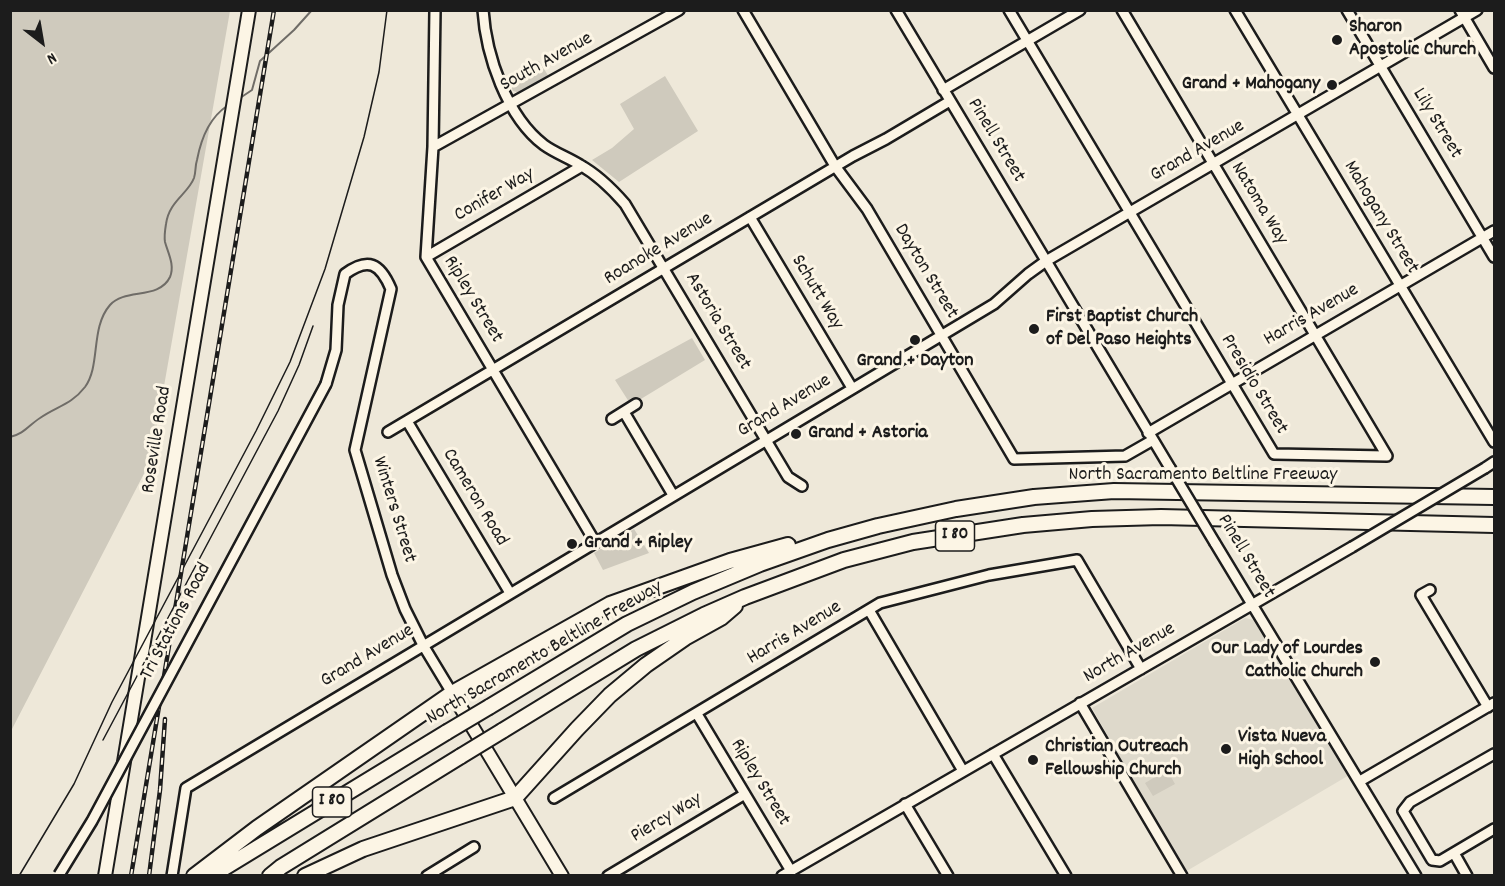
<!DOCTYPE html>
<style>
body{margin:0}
#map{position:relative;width:1505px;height:886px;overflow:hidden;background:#eee8d9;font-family:Dekko,sans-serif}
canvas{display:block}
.frame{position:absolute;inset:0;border:12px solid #1c1c1c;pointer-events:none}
.north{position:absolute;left:12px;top:12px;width:60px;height:60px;-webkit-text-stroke:4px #fcf5e5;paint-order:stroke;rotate:149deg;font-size:16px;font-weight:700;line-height:24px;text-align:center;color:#1c1c1c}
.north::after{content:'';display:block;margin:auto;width:21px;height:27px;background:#1c1c1c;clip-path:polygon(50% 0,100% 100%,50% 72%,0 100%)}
</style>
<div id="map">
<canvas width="1505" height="886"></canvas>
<div class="frame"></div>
<div class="north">N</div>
</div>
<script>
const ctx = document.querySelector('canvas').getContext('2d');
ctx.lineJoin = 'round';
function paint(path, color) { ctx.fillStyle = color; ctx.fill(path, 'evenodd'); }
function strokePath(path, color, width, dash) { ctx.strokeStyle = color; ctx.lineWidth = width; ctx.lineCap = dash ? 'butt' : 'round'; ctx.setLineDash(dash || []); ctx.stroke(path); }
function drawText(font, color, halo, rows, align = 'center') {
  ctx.font = font + ' Dekko,sans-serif'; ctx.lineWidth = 6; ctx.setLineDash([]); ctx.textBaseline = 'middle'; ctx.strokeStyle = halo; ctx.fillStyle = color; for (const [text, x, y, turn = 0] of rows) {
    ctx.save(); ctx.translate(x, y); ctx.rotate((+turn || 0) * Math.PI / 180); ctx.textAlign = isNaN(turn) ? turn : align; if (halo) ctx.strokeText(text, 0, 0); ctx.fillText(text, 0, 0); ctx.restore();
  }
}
paint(new Path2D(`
 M1245,618l14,3 92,153 -166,98 -93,-164z`), '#ded9cb');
paint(new Path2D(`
 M11,10l219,1 -79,449 -140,271z
 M539,61l10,16 -28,16 -8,-2 -5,-12z
 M665,76l33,55 -79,51 -27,-22 20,-12 22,-19 -14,-25z
 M692,338l13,22 -74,45 -16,-25z
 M634,529l15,24 -46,17 -9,-17z
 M1167,770l8,14 -22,12 -8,-13z`), '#cfcabd');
strokePath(new Path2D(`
 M240,98l12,-8 8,-29 34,-31 18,-20
 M10,437c14,-3 19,-12 30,-19 17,-12 31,-13 45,-31 16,-22 5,-59 25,-82 15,-17 49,-5 60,-28 5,-12 -2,-24 -5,-35 -1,-6 0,-12 1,-18 3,-23 22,-30 28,-46 2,-6 1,-12 3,-18 4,-21 12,-42 30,-54`), '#6f6c67', 2);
const minor = new Path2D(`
 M435,10l-2,137 -7,110 169,285
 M483,10c3,46 24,107 61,135 11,8 25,13 36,20 18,10 32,24 45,39l163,273 14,9
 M743,10l92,156 32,43 147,250 111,-3 28,-16
 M896,10l274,458
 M1009,10l265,444 113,2 -265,-446
 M1235,10l259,432
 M1347,10l147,247
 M1460,10l34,58
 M943,90l137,-80
 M433,147l246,-137
 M750,217l102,171
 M426,257l156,-91
 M326,384l10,-34 2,-45 7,-31c23,-17 35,-11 46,15l-36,161 37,125 13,34 18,36 29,48
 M624,412l49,83
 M612,419l24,-15
 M407,421l103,172
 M388,432l465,-276 33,-17 64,-38
 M1148,433l346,-202
 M1485,468l9,-6
 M1215,543l201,333
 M1430,590l-9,5 67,112
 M869,610l94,161
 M1080,703l102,173
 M697,714l94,157
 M993,754l73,122
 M1494,754l-84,48 -7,9 29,49 8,1 54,-32
 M1360,781l134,-78
 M554,798l326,-195 109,-28 88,-15 64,109
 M905,804l43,72
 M1454,853l13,23
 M172,876l14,-88 808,-484 34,-30 18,-13 431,-251
 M427,876l47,-29
 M608,876l137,-82
 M782,876l570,-329`);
const major = new Path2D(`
 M452,693l110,183
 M105,876l144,-866`);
const highway = new Path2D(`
 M489,707l138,-83 66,-32 67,-28 68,-24 50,-14 78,-17 78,-12 80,-6 380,6
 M502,731l134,-82 68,-34 41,-18 99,-37 69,-18 110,-17 69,-6 69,-2 333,8
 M194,876l63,-48 195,-135 158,-89 120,-43 58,-16
 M211,876l236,-144
 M270,876l11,-9 180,-111
 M305,876l58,-27 152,-51 62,-69 33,-34 36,-30 39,-27 36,-20 14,-12`);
strokePath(minor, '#1c1c1c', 14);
strokePath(major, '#1c1c1c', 16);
strokePath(highway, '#1c1c1c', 18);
strokePath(minor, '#fcf5e5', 9);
strokePath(major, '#fcf5e5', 12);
strokePath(highway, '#fcf5e5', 14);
strokePath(new Path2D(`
 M103,740l175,-329 21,-46 14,-39
 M19,876l55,-92 38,-82 144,-271 34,-69 35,-93 39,-132 15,-65 8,-62`), '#1c1c1c', 1.5);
const rail = new Path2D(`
 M131,876l143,-866
 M149,876l11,-86 5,-71`);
strokePath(rail, '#1c1c1c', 4.5);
strokePath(rail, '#fcf5e5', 2, [7]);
const minorBridge = new Path2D(`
 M1170,468l45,75
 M1352,547l133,-79
 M59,875l33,-54 234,-437`);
const highwayBridge = new Path2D(`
 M447,732l42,-25
 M461,756l41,-25`);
strokePath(minorBridge, '#1c1c1c', 14, []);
strokePath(highwayBridge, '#1c1c1c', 18, []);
strokePath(minorBridge, '#fcf5e5', 9);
strokePath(highwayBridge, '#fcf5e5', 14);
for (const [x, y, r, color] of [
 [1337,40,6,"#1c1c1c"],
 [1332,85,6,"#1c1c1c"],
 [1034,329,6,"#1c1c1c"],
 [915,340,6,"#1c1c1c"],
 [796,434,6,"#1c1c1c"],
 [572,544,6,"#1c1c1c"],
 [1375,662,6,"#1c1c1c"],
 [1226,749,6,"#1c1c1c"],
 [1033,760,6,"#1c1c1c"]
]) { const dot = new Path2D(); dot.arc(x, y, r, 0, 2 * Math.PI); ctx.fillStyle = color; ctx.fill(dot); strokePath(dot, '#fcf5e5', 2); }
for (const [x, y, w] of [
 [955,536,39],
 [332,802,39]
]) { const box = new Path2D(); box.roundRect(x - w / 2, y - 15, w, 30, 4.5); ctx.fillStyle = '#fcf5e5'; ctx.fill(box); strokePath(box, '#1c1c1c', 1.5); }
drawText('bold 18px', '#1c1c1c', null, [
 ["I 80",955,536],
 ["I 80",332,802]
]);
drawText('bold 20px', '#1c1c1c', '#fcf5e5', [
 ["Sharon",1349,28],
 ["Apostolic Church",1349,51],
 ["Grand + Mahogany",1320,85,"right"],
 ["First Baptist Church",1046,318],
 ["of Del Paso Heights",1046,341],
 ["Grand + Dayton",915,362,"center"],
 ["Grand + Astoria",808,434],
 ["Grand + Ripley",584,544],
 ["Our Lady of Lourdes",1363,650,"right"],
 ["Catholic Church",1363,673,"right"],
 ["Vista Nueva",1238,738],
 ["High School",1238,761],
 ["Christian Outreach",1045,748],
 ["Fellowship Church",1045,771]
], 'left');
drawText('20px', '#1c1c1c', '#fcf5e5', [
 ["South Avenue",547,63,-29],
 ["Lily Street",1436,124,59],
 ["Pinell Street",995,141,59],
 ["Grand Avenue",1198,152,-30],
 ["Conifer Way",495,196,-30],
 ["Natoma Way",1258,204,59],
 ["Mahogany Street",1380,218,59],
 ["Roanoke Avenue",659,250,-31],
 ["Dayton Street",925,272,59],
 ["Schutt Way",816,293,59],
 ["Ripley Street",472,300,59],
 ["Harris Avenue",1312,316,-30],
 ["Astoria Street",717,322,59],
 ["Presidio Street",1253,385,59],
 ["Grand Avenue",785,407,-31],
 ["Roseville Road",158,440,-81],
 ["North Sacramento Beltline Freeway",1203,476],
 ["Cameron Road",474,498,59],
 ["Winters Street",393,510,73],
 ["Pinell Street",1245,557,59],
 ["Tri Stations Road",177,622,-62],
 ["Harris Avenue",795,634,-31],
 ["North Sacramento Beltline Freeway",545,654,-30],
 ["North Avenue",1130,654,-30],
 ["Grand Avenue",368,657,-31],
 ["Ripley Street",759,783,59],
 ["Piercy Way",667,819,-31]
]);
</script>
